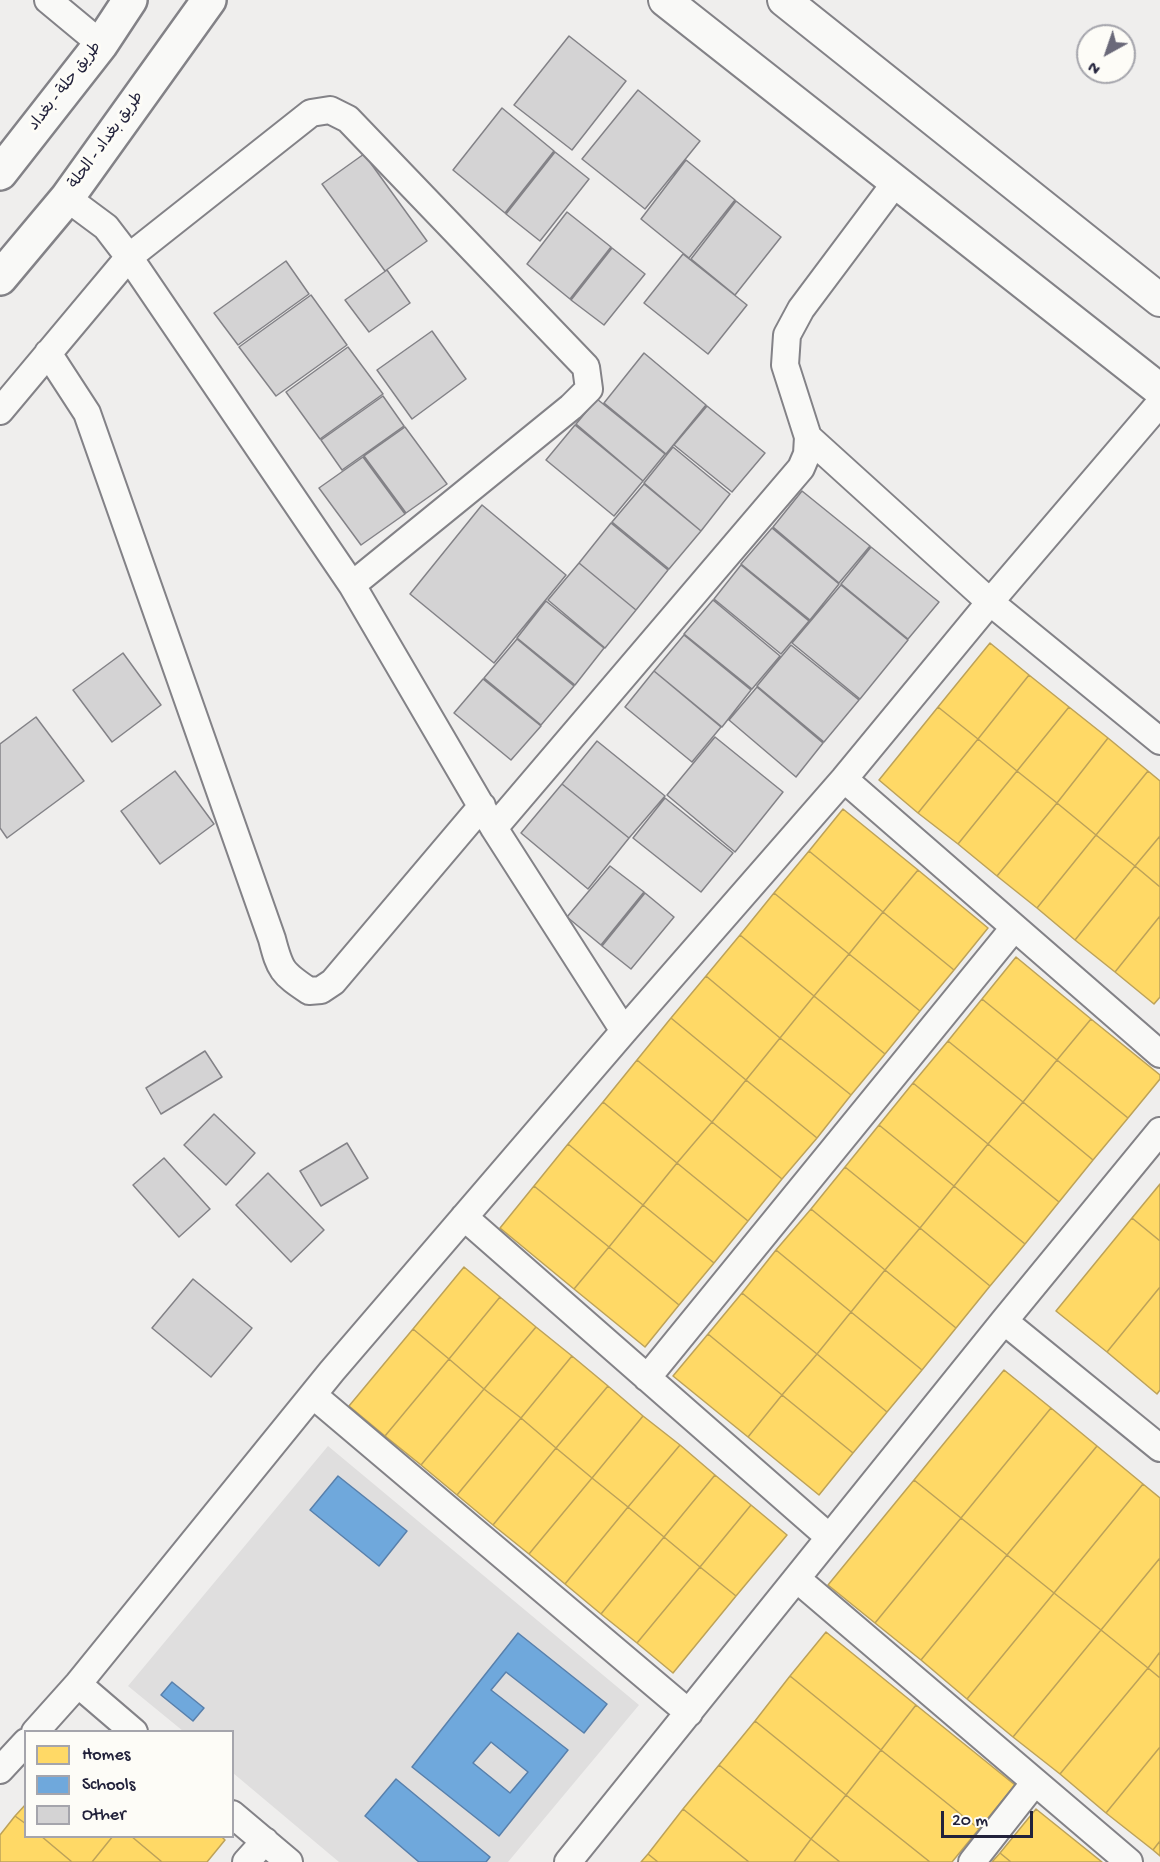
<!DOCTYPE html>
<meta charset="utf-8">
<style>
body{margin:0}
#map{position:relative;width:1160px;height:1862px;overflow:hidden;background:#efeeed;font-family:"Gochi Hand",sans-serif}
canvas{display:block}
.legend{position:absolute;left:24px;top:1730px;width:210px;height:108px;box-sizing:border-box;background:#fdfcf7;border:2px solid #a5a5ac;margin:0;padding:8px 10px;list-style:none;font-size:18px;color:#22223b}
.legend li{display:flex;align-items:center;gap:12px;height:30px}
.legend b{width:30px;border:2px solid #a5a5ac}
.north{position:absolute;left:1076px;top:24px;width:60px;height:60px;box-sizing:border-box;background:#fdfcf7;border:2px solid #a5a5ac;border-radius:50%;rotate:220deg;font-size:16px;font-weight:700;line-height:24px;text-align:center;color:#22223b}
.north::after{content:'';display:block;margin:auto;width:21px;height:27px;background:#6a6979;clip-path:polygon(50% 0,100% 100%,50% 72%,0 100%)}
.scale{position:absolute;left:941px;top:1811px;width:92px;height:27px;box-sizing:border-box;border:3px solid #22223b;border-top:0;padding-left:8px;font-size:18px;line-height:21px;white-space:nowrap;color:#22223b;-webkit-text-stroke:4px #fdfcf7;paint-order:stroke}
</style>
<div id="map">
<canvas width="1160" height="1862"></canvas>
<ul class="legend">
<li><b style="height:16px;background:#ffd966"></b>Homes</li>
<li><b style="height:16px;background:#6fa8dc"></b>Schools</li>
<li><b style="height:16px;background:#d4d3d4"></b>Other</li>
</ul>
<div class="north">N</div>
<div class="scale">20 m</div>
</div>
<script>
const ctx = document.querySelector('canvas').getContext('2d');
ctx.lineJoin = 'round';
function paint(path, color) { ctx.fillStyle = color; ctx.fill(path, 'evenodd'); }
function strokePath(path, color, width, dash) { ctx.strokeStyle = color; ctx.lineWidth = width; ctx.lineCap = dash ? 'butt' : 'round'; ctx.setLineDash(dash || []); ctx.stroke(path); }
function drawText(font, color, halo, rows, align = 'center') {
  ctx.font = font + ' "Gochi Hand","Playpen Sans Arabic",sans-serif'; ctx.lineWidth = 6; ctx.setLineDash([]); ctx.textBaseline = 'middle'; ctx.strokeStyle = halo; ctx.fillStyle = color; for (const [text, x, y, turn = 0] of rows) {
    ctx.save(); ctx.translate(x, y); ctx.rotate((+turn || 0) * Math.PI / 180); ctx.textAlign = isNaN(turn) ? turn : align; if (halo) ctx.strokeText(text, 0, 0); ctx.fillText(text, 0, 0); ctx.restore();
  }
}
paint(new Path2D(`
 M328,1446l311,259 -131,157h-169l-106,-89 -1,-41 -49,-1 -55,-45z`), '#dfdede');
const homes = new Path2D(`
 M990,643l39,32 -51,64 -40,-32z
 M1029,675l40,32 -52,64 -39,-32z
 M938,707l40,32 -60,74 -39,-33z
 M1069,707l39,31 -51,65 -40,-32z
 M1108,738l40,33 -52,64 -39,-32z
 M978,739l39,32 -59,73 -40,-31z
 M1017,771l40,32 -60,73 -39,-32z
 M1148,771l12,10v55l-25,30 -39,-31z
 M1057,803l39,32 -59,73 -40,-32z
 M843,809l75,61 -35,42 -74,-61z
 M1096,835l39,31 -60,74 -38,-32z
 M1160,836v51l-25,-21z
 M809,851l74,61 -34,42 -75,-61z
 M1135,866l25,21v29l-45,56 -40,-32z
 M918,870l70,58 -34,42 -71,-58z
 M774,893l75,61 -35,42 -74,-61z
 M883,912l71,58 -34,41 -71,-57z
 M1160,916v81l-6,7 -39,-32z
 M740,935l74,61 -34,42 -74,-62z
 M849,954l71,57 -35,43 -71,-58z
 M1016,957l75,62 -34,41 -75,-61z
 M706,976l74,62 -34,42 -75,-62z
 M814,996l71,58 -34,41 -71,-57z
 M982,999l75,61 -34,42 -75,-61z
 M671,1018l75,62 -34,42 -75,-62z
 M1091,1019l69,56v4l-32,39 -71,-58z
 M780,1038l71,57 -34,43 -71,-58z
 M948,1041l75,61 -35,42 -75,-61z
 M637,1060l75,62 -35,41 -74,-61z
 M1057,1060l71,58 -35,42 -70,-58z
 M746,1080l71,58 -35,41 -70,-57z
 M913,1083l75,61 -34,42 -75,-61z
 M603,1102l74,61 -34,42 -75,-61z
 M1023,1102l70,58 -34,42 -71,-58z
 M712,1122l70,57 -34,42 -71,-58z
 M879,1125l75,61 -34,42 -75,-61z
 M568,1144l75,61 -34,42 -75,-61z
 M988,1144l71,58 -34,42 -71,-58z
 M677,1163l71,58 -34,42 -71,-58z
 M845,1167l75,61 -35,42 -74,-61z
 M1160,1184v57l-28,-23z
 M534,1186l75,61 -35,42 -74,-61z
 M954,1186l71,58 -35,42 -70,-58z
 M643,1205l71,58 -35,42 -70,-58z
 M811,1209l74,61 -34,42 -75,-62z
 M1132,1218l28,23v46l-53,65 -51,-41z
 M920,1228l70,58 -34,42 -71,-58z
 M609,1247l70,58 -34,42 -71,-58z
 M776,1250l75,62 -34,42 -75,-61z
 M464,1267l36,30 -51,62 -36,-30z
 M885,1270l71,58 -34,42 -71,-58z
 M1160,1287v103l-3,4 -50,-42z
 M742,1293l75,61 -35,41 -74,-61z
 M500,1297l36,30 -52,62 -35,-30z
 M851,1312l71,58 -35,42 -70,-58z
 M536,1327l36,29 -51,62 -37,-29z
 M413,1329l36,30 -64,77 -36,-30z
 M708,1334l74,61 -34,42 -75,-61z
 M817,1354l70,58 -34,41 -71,-58z
 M572,1356l36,30 -52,62 -35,-30z
 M449,1359l35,30 -63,76 -36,-29z
 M1004,1370l47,38 -90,110 -47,-38z
 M608,1386l35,30 -51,62 -36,-30z
 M484,1389l37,29 -64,77 -36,-30z
 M782,1395l71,58 -34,42 -71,-58z
 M1051,1408l46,38 -90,109 -46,-37z
 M643,1416l37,29 -52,62 -36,-29z
 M521,1418l35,30 -63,77 -36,-30z
 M680,1445l35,30 -51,62 -36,-30z
 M1097,1446l46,38 -89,109 -47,-38z
 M556,1448l36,30 -63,76 -36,-29z
 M715,1475l36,30 -51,62 -36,-30z
 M592,1478l36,29 -63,77 -36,-30z
 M914,1480l47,38 -86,105 -47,-38z
 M1143,1484l17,14v60l-59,72 -47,-37z
 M751,1505l36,30 -51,61 -36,-29z
 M628,1507l36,30 -63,77 -36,-30z
 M961,1518l46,37 -86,105 -46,-37z
 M664,1537l36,30 -63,76 -36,-29z
 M1007,1555l47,38 -87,106 -46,-39z
 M1160,1558v94l-12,16 -47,-38z
 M700,1567l36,29 -63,77 -36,-30z
 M1054,1593l47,37 -88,107 -46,-38z
 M1101,1630l47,38 -88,106 -47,-37z
 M826,1632l90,73 -35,45 -91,-74z
 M1160,1652v26l-12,-10z
 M1148,1668l12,10v69l-54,66 -46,-39z
 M790,1676l91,74 -35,45 -91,-74z
 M916,1705l99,80 -36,44 -98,-79z
 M755,1721l91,74 -35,44 -92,-74z
 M1160,1747v94l-7,9 -47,-37z
 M881,1750l98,79 -27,33h-22l-84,-67z
 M719,1765l92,74 -17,23h-45l-66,-53z
 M846,1795l84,67h-90l-29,-23z
 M26,1804v20l-11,-8z
 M683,1809l66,53h-91l-10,-8z
 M1036,1809l66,53h-91l-11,-9z
 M15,1816l11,8v12h15l31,26h-72v-27z
 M41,1836h72l-21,26h-20z
 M113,1836h18l31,26h-70z
 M131,1836h90l4,4 -18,22h-45z
 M811,1839l29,23h-46z
 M1160,1841v15l-7,-6z
 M1000,1853l11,9h-19z
 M648,1854l10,8h-17z`);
paint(homes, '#ffd966');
strokePath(homes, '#bda259', 1.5);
const schools = new Path2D(`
 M338,1476l69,55 -28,35 -69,-56z
 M518,1633l89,71 -23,29 -78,-61 -15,18 77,60 -69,86 -87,-69zM491,1742l37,30 -18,21 -37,-30z
 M172,1682l32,26 -11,13 -32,-26z
 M396,1779l94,78 -4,5h-67l-54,-46z`);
paint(schools, '#6fa8dc');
strokePath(schools, '#5880ac', 1.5);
const building = new Path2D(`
 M569,36l57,45 -54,69 -58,-45z
 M638,90l62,51 -55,68 -63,-50z
 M502,108l52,43 -49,62 -52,-43z
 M555,152l34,27 -49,62 -34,-27z
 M364,154l63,87 -42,30 -63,-87z
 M686,160l49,40 -46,58 -48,-39z
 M736,201l45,36 -46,58 -44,-36z
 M567,212l44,35 -41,52 -43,-35z
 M612,248l33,26 -41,51 -33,-25z
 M683,254l64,51 -39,49 -64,-51z
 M286,261l23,33 -71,51 -24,-32z
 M387,270l23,33 -41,29 -24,-32z
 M311,295l36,50 -71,51 -37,-49z
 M432,331l34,48 -54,40 -35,-49z
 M348,347l35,47 -63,45 -34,-47z
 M644,353l62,52 -40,49 -62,-51z
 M383,396l21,30 -62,44 -21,-30z
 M597,399l68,55 -22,27 -67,-57z
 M707,406l58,47 -33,39 -58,-47z
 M575,425l68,56 -29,35 -68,-56z
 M405,427l42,57 -41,29 -42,-57z
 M673,447l57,47 -29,37 -57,-48z
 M363,457l42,57 -44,31 -42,-57z
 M644,484l57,47 -32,38 -57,-47z
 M802,491l68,55 -31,37 -66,-56z
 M482,505l84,70 -72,88 -84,-69z
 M611,523l57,47 -32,40 -57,-47z
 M772,528l67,56 -29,36 -69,-56z
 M871,547l68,55 -31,37 -67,-55z
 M579,563l57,47 -31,38 -57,-48z
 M741,565l68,56 -28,33 -67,-55z
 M841,585l67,55 -48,59 -68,-56z
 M713,600l67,56 -28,33 -68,-55z
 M546,601l58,47 -29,37 -58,-47z
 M684,635l67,55 -29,37 -68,-56z
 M517,639l57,47 -33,39 -57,-47z
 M791,645l68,55 -35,42 -67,-56z
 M123,653l38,52 -49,37 -39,-52z
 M654,671l67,56 -29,35 -67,-55z
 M483,679l58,47 -30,34 -57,-47z
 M757,687l66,56 -27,34 -67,-57z
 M36,717l48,64 -77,57 -7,-10v-84z
 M715,737l68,55 -48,60 -68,-57z
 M597,741l68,55 -36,42 -67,-54z
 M175,771l39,53 -54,40 -39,-53z
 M562,784l67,54 -41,51 -67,-56z
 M665,798l68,55 -32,39 -68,-54z
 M610,866l34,26 -43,53 -34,-28z
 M645,893l29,24 -43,52 -29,-23z
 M205,1051l17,26 -61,37 -15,-26z
 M214,1114l41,39 -29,32 -42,-40z
 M347,1143l21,35 -47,28 -21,-35z
 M164,1158l46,51 -31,28 -46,-52z
 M268,1173l56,57 -33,32 -55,-57z
 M193,1279l59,49 -41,49 -59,-49z`);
paint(building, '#d4d3d4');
strokePath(building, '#838287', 1.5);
const minor = new Path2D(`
 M48,0l53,44
 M67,198l39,29 23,30 223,328 142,243 130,203
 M48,353l39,60 185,526c8,31 10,34 37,52l12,-1 12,-8 149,-176
 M0,411l129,-154 182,-144 19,-3 18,9 238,248 3,22 -18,18 -219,178
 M808,437l182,165 170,139
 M844,779l316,275
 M494,828l307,-360 6,-14 1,-17 -23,-72 2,-30 14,-26 95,-127
 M464,1217l365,320
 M1004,1321l156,127
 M647,1378l367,-450
 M313,1395l376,318
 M797,1579l332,283
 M78,1684l56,48
 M35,1732l43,-48 254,-313 292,-340 220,-252 146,-177 170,-199
 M0,1770l26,-28
 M232,1814l57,48
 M246,1862l19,-21
 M568,1862l436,-541 156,-190
 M972,1862l63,-80`);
const tertiary = new Path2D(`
 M665,0l495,390
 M784,0l376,300`);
const primary = new Path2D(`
 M0,173l101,-129 29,-44
 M0,278l67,-80 142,-198`);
strokePath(minor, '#838287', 30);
strokePath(tertiary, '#838287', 36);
strokePath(primary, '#838287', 38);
strokePath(minor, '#f9f9f7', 26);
strokePath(tertiary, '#f9f9f7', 32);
strokePath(primary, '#f9f9f7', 33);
drawText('16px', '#22223b', '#fdfcf7', [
 ["طريق حلة - بغداد",66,87,-52],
 ["طريق بغداد - الحلة",107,141,-54]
]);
</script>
